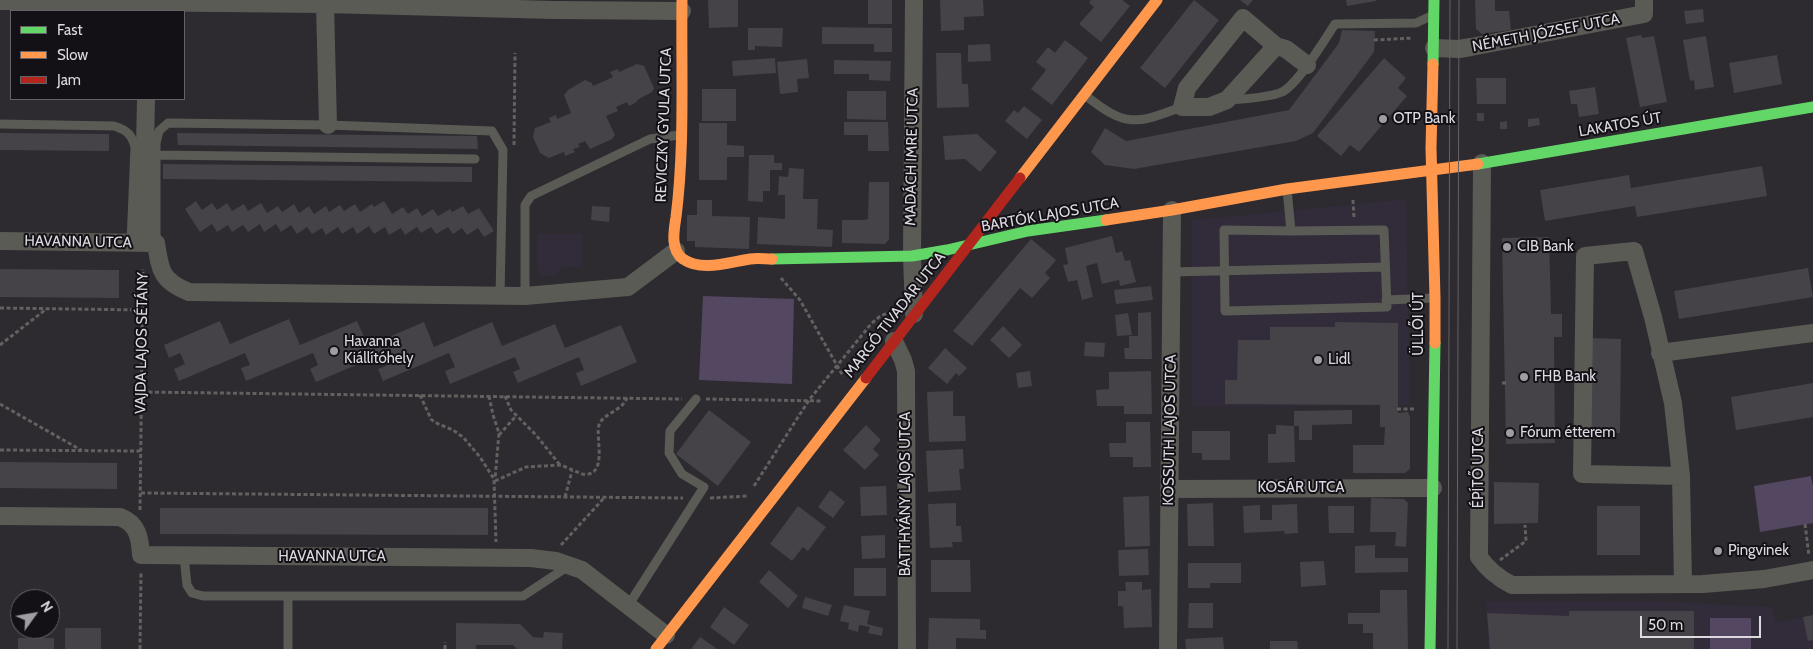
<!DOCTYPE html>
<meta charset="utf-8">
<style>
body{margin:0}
#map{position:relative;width:1813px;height:649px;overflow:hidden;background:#2d2a30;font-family:Cabin,sans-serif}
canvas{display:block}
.legend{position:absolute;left:10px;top:10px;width:175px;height:90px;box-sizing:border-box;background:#141116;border:1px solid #646167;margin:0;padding:6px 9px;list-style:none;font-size:15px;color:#ddd9e1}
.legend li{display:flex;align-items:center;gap:10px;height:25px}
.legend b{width:25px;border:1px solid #646167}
.north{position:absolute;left:10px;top:589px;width:50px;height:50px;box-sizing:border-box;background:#141116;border:1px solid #646167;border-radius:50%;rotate:58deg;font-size:14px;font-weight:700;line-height:20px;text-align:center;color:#ddd9e1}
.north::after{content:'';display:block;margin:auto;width:18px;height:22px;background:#9f9ca3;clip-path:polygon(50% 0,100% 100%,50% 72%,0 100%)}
.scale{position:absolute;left:1640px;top:616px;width:121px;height:22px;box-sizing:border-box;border:2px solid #ddd9e1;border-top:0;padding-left:6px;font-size:15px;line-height:18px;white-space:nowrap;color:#ddd9e1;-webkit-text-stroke:4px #141116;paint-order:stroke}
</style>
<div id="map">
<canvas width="1813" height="649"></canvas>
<ul class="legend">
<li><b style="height:6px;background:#63d668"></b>Fast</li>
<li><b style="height:6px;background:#ff974d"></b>Slow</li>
<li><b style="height:6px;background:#b3261e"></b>Jam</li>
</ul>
<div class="north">N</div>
<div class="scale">50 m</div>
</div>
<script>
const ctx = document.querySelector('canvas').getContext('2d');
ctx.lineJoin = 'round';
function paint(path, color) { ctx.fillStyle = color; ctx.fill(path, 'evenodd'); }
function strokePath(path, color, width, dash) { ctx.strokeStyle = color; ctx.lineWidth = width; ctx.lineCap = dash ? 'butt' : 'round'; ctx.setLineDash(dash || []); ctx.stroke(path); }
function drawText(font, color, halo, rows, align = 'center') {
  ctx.font = font + ' Cabin,sans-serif'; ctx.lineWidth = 4; ctx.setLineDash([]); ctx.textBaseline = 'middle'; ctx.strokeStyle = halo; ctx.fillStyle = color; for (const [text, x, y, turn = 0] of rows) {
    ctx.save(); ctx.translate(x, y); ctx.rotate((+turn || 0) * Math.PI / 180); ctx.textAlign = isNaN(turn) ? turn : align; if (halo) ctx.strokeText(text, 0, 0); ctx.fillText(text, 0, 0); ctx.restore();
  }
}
paint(new Path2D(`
 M1406,199l4,206 -218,2v-187z
 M537,234h45v33h-20l-6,9h-15l-4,-10z
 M1486,601l187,1 100,5 2,15 38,-7v34h-325z`), '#322b3a');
paint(new Path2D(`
 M703,296l91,3 -2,85 -93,-4z
 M1811,476l2,11v36l-53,9 -6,-46z
 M1710,618h41v31h-41z`), '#544761');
paint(new Path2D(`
 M708,0h30v27l-29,1z
 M868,0h24v24h-24z
 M940,0h43l1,16 -20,1v13l-23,1z
 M1091,0h31l8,6 -29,36 -22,-18 15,-17 -5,-4z
 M1194,0l25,20 -54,68 -25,-20z
 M1240,0h13l-5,6z
 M1346,0h30v1l-29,5z
 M1475,0h20v11h14l2,19 -29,4 -6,-5z
 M1703,9l1,13 -18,2 -2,-13z
 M822,27l70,1v24h-18v-8h-52z
 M748,28h35l-1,19 -27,-1v4h-7z
 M1342,30l33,1 -1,21 -61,81 -17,8 -162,28 -29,-4 -14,-13 14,-24 21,13 163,-31 50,-67z
 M1641,35l1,3 12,-2 13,66 -27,5 -14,-69z
 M1706,36l8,51 -19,3 -1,-10 -4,1 -7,-41z
 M1065,40l23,18 -36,47 -21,-16 15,-19 -10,-8 12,-15 7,6z
 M990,44l1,17 -23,1v-17z
 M936,53h25l1,31h6l1,23 -32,1z
 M1777,55l5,29 -48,9 -5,-30z
 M775,58l1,15 -43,3 -1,-15z
 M1384,58l22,20 -8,10 9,8 -48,56 -9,-7 -9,11 -24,-20z
 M807,59l2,19 -12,1 1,13 -18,2 -3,-32z
 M834,60l57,1 -1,20 -21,-1v-6h-35z
 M637,64l7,2 10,22 -2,4 -13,7 -4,4 -6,3 -2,-4 -11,5 2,4 -12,5 9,19 -3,4 -22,10 -5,-8 -7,3 2,3 -7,2 2,3 -10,4 -1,-4 -15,6 -9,-5 -7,-16 2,-9 16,-6 -2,-4 7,-3 1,4 14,-6 -7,-18 4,-5 17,-10 7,3 1,3 20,-9 -3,-5 8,-3 1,3z
 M1476,78h30v26h-29z
 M1595,87l4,27 -20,3 -2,-13h-6l-2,-13z
 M702,89h34v32h-34z
 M847,91h39v29l-39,-1z
 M1024,106l18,14 -15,19 -22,-18 9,-11 4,3z
 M1477,113h7v8h-7z
 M1539,118l1,7 -12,2v-8z
 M1507,121v8h-7v-7z
 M844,122h44l1,29h-21v-16h-24z
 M699,123h28v22l17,1v11h-17v23h-28z
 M0,133l109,1v17l-109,-1z
 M177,133l300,3 1,13 -300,-4z
 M977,134l20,18 -17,20 -15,-13 -20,1 -2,-24z
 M749,155h25v8h8v7h-12v21h-7v11l-15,-1z
 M163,164l309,3v15l-309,-3z
 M1762,166l5,30 -130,21 -2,-11 -90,15 -5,-31 89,-15 2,13z
 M789,168l15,1 -1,30h15l-1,30 16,1 -1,17 -75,-3 1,-27 27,2v-24h-7l1,-19 9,1z
 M869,182h20v57l-4,5 -43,-1v-23h22l4,-1z
 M697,200h15v16l38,1 -1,32 -54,-2v-6h-8v-26h10z
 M196,201l6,9 10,-7 5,7 10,-7 5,8 12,-7 4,7 13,-8 6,10 11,-7 4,6 12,-8 5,9 10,-7 5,8 12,-8 3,6 11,-7 4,6 11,-7 5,8 12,-8 2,3 10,-6 8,13 11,-7 5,7 9,-6 5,8 11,-7 5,7 12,-7 2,3 11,-6 5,8 11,-6 15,23 -10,6 -6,-9 -11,7 -5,-7 -9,6 -5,-7 -12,7 -5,-7 -10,6 -4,-6 -12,8 -4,-7 -12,7 -4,-8 -11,7 -5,-8 -12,8 -4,-7 -11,7 -4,-7 -12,8 -4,-7 -10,6 -5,-7 -10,7 -6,-9 -10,7 -5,-8 -12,8 -4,-8 -12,8 -5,-7 -11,7 -4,-7 -11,7 -5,-8 -12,8 -15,-23z
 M592,206l18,1 -1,15 -18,-2z
 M1112,236l4,17 6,-2 3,10 5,-1 6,22 -16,4 -1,-6 -17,4 -5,-21 -11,3 7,31 -11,3 -5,-20 -9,2 -5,-17 5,-1 -3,-16z
 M1549,237l2,77h11v23h-8l1,106 -49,1 -4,-206z
 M1031,239l25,21 -11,13 5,5 -18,20 -12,-10 -48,58 -19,-15z
 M1808,268l5,29 -134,22 -5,-28z
 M0,269l119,1v28l-119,-1z
 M1151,286l2,14 -37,4 -2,-14z
 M1151,312l1,47h-27l-1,-11h5v-12h9v-23z
 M1128,313l4,22 -15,1 -2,-21z
 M289,319l11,26 57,-24 11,25 56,-24 10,25 58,-25 10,24 53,-22 10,24 56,-23 16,37 -56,24 -5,-13 8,-3 -5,-13 -61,26 -5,-11 7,-3 -5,-12 -65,27 -5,-13 10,-4 -6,-14 -66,28 -5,-12 8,-3 -4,-12 -66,28 -6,-13 8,-4 -5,-12 -67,28 -5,-13 9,-3 -5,-12 -66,28 -5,-12 11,-5 -5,-11 -11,5 -5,-13 56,-24 10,23z
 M1335,322l63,1v90l10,-1 2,5v52l-5,4h-52v-28h31l1,-18h-5v-22l-155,-1v-24h12l1,-40h32v-13h65z
 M1003,326l19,19 -13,13 -19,-18z
 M1590,338l31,1 -1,94h-30z
 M1085,342l20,1 -1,14 -20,-1z
 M945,348l22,20 -8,8 -3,-3 -9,11 -19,-16z
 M1030,371l2,15 -14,2 -2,-15z
 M1151,371l1,43h-28v-8h-27l-1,-16 13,-1v-17z
 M1813,383v34l-77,13 -5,-33z
 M953,391v25h12l1,25 -37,1 -2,-50z
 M709,410l42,32 -33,44 -42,-32z
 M1352,410v14l-40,1v15h-13v-14h-5l1,36 -27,1v-29h8v-9l18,1v-15z
 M1126,422h24l1,45h-18v-10h-23l-1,-14h17z
 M866,425l15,15 -8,9 6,6 -14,15 -22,-20z
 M1192,431h38v29h-28v-7h-10z
 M963,449l1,20h-5l2,21 -33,2 -2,-41z
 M0,462l117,1v26l-117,-1z
 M1494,482l45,1 -1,40 -44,1z
 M886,486l1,29 -26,1 -1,-29z
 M830,490l15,12 -12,16 -15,-11z
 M1149,496l1,50 -25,1 -2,-50z
 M1371,498l33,1 4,4 -2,44 -11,-1 1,-14h-26z
 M956,503v23h5l1,16h-10l1,5 -23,1 -2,-44z
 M1213,503l1,43h-26l-1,-42z
 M1297,504l1,29 -13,1 -1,-3 -40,2 -1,-27 17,-1v15h12v-15z
 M798,506l28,21 -18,24 -5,-4 -11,14 -22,-17z
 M1328,506h26v27h-25z
 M1597,506h43v49h-43z
 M160,508h328v27l-328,-1z
 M885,535v23l-23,1 -1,-23z
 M1375,545v13h33v14l-53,1v-27z
 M1148,549l1,26 -30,1 -1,-26z
 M931,560h39l1,32h-40z
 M1324,561l2,24 -25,2 -1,-25z
 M1188,563h53v20h-31v5h-22z
 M854,568h32v28h-32z
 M769,570l29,26 -10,12 -29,-26z
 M1125,582h17v8l9,-1 1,38 -28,1 -1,-22h-5v-15h8z
 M1380,590h27l1,59h-35v-16h-10v-9h-15v-11h32z
 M805,597l27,8 -4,11 -26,-8z
 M1189,603h24v25h-25z
 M844,605l26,6 -3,13 16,4 -1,8 -14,-3 2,-6 -11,-2 -1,7 -10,-3 1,-6 -9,-2z
 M724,607l25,18 -15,20 -24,-18z
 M1569,611h125v38h-204l-3,-36 82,3z
 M1813,615v25l-5,1 -5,-24z
 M929,618l51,1v11h6v9l-30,-1v11h-28z
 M456,623l64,1 13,13 10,1 1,-6 19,1 -1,16h-45l-4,-4h-37v4h-20z
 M65,628h36v21h-36z
 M700,637l16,11 -1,1h-24z
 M1223,637l1,12h-38l-1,-10z
 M18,638h36v11h-36z
 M1270,641h27l1,8h-28z`), '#454248');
strokePath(new Path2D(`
 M1374,40l39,-2
 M514,145l1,-92
 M1353,200l1,19
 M781,278l19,22 43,76
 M0,308l142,2
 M0,345l45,-35
 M1502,383h4
 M142,392l540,7
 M420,395l11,24 3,3 19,8 10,7 17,20 14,22 2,63
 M489,396l4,19 6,18 -4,46
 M505,396l6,14 25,25 24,30
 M706,399l116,2
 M0,404l81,46
 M1397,409h18
 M499,435l17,-19
 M0,450l140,1
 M495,481l31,-14 35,-2 21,9c27,4 13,-37 17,-49 4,-12 22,-13 28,-27
 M754,486l55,-86 62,-76 8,-7 12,-6
 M141,493l542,5
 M565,497l7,-26
 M710,498l38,-2
 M140,510l3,-241
 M1805,524l4,32
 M561,545l43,-47
 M1500,560l26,-19 -1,-16
 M140,649l1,-78
 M445,649v-7`), '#626160', 3, [4, 2.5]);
strokePath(new Path2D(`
 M1085,95c41,33 51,29 97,12
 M1227,100c15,-1 42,-2 55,-8 16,-8 42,-51 53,-68l81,-1 15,-7
 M0,124l114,2c13,4 18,9 21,21l-4,96
 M155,155l320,4
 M1287,189l4,42 93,-1 3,77 -162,4 -1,-81 67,1
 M156,243v-100l3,-12 9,-8 160,2 164,6 11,19 -3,146
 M1171,272l214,-5
 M525,296v-91l6,-9 119,-57 29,-4
 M1386,300l48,-2
 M184,556l3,29 5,8 11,3h320l47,-31
 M628,606l76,-119 -22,-13 -13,-21 1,-22 26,-32
 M288,649v-53`), '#5a5b55', 9);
strokePath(new Path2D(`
 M0,1l325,3 229,6 128,1
 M325,4l3,121
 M1276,46l-49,54 -18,7h-27l5,-19 56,-70 33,28 10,3 21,16
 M1434,48l25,1 12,-2 173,-33v-14
 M1482,163l-3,394c9,13 19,21 33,28l191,-1 61,-5 49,-9
 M0,241l156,2c4,27 5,38 33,49l336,4 103,-9 48,-36
 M143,243l3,-144
 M914,314l-2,-58 2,-256
 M894,341l9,19 3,11 1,278
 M1660,353l153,-20
 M1681,476l-99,-2 3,-218 49,-5 19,66 20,86 8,73 2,108
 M1169,489l264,-1
 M0,516l120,1c18,7 20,21 21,38l390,3 25,3 26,9 84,65
 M1168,649l4,-439`), '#5a5b55', 18);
strokePath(new Path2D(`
 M1433,64l1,-64
 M1478,164l335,-57
 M772,259l140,-3 35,-6 81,-19 78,-11
 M1430,649l5,-306`), '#63d668', 11);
strokePath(new Path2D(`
 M682,0c-1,71 3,146 -6,217 -2,13 -6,33 7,42 19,13 46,3 67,0 7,-1 15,0 22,0
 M1433,64l-2,84 4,150v45
 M1020,178l137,-178
 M1106,220l66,-10 115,-21 191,-25
 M656,649l210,-271`), '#ff974d', 11);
strokePath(new Path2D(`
 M866,378l154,-200`), '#b3261e', 11);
strokePath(new Path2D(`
 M1448,649l2,-649
 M1457,649l2,-649`), '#646263', 1);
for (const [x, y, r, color] of [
 [1383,119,5,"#9f9ca3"],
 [1507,247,5,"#9f9ca3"],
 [334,351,5,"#9f9ca3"],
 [1318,360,5,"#9f9ca3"],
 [1524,377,5,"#9f9ca3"],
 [1510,433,5,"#9f9ca3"],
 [1718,551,5,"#9f9ca3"]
]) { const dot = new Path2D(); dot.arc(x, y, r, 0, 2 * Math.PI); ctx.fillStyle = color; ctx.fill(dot); strokePath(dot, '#141116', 2); }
drawText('15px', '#ddd9e1', '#141116', [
 ["NÉMETH JÓZSEF UTCA",1546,33,-11],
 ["REVICZKY GYULA UTCA",664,125,-88],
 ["LAKATOS ÚT",1620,125,-10],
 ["MADÁCH IMRE UTCA",912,157,-89],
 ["BARTÓK LAJOS UTCA",1050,215,-10],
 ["HAVANNA UTCA",78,242,1],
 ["MARGÓ TIVADAR UTCA",895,315,-52],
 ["ÜLLŐI ÚT",1419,324,-90],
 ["VAJDA LAJOS SÉTÁNY",142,343,-89],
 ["KOSSUTH LAJOS UTCA",1170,430,-89],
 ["ÉPÍTŐ UTCA",1479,468,-90],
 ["KOSÁR UTCA",1301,488],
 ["BATTHYÁNY LAJOS UTCA",906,494,-90],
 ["HAVANNA UTCA",332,557]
]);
drawText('15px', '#ddd9e1', '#141116', [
 ["OTP Bank",1393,119],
 ["CIB Bank",1517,247],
 ["Havanna",344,342],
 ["Kiállítóhely",344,359],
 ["Lidl",1328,360],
 ["FHB Bank",1534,377],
 ["Fórum étterem",1520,433],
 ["Pingvinek",1728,551]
], 'left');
</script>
